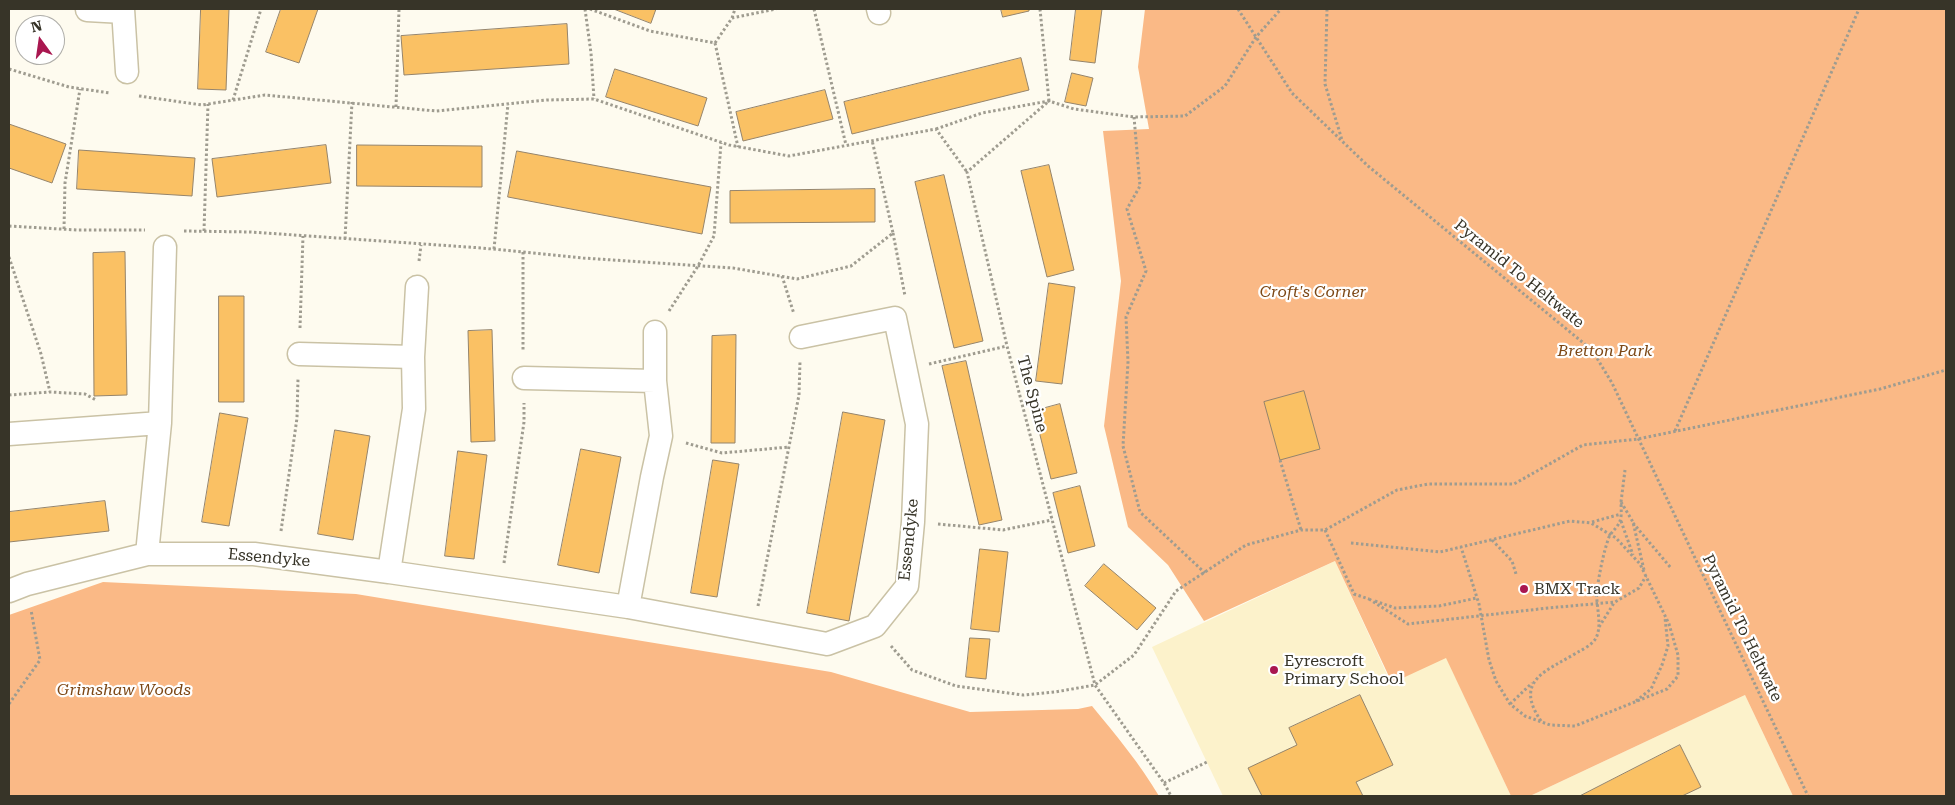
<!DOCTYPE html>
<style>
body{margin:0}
#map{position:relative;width:1955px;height:805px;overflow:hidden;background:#fefbef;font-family:"Roboto Serif",serif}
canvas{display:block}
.frame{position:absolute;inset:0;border:10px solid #373428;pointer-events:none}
.north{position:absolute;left:15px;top:15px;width:50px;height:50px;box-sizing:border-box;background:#fff;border:1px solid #afaea9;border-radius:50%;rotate:346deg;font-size:14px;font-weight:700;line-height:20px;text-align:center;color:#373428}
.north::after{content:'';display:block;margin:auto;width:18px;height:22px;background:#a91750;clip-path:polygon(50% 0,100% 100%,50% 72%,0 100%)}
</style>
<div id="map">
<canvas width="1955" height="805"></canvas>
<div class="frame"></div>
<div class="north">N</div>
</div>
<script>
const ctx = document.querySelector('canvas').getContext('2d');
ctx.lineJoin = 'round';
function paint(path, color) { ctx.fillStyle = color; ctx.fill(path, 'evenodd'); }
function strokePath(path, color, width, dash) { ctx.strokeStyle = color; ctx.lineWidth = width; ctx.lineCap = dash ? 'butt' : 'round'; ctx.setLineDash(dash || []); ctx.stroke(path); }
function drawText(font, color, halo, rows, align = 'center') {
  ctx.font = font + ' "Roboto Serif",serif'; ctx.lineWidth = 4.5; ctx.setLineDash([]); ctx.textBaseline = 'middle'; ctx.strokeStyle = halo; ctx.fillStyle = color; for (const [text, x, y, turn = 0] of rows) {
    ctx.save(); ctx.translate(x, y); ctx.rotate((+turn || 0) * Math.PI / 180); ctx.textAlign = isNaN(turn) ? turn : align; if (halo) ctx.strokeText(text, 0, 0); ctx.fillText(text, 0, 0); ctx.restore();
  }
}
paint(new Path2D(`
 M1335,561l56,122 55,-26 65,139h-288l-71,-149z
 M1745,695l48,101h-263z`), '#fcf2cb');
paint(new Path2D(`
 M1145,9h801v787h-153l-48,-101 -215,101h-19l-65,-138 -54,25 -57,-122 -131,60 -36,-56 -40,-38 -24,-101 17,-145 -18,-150 46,-2 -11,-62z
 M103,582l253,12 475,78 139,40 108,-3 14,-3c24,29 48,58 67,90h-1150v-181z`), '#fab986');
const building = new Path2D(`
 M201,9h28l-3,81 -28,-1z
 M281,9h37l-19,54 -33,-11z
 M614,9h42l-5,14z
 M1001,9h28v2l-26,6z
 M1076,9h26l-7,54 -25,-3z
 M567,24l2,40 -165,11 -3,-39z
 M1021,58l8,32 -177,44 -8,-32z
 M615,69l92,29 -9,28 -92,-29z
 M1072,73l21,5 -7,28 -21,-4z
 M825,90l8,29 -90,22 -7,-29z
 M9,124l57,20 -14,39 -43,-15z
 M326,145l5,38 -114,14 -5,-38z
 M357,145l125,1v41l-125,-1z
 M79,150l116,8 -3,38 -115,-7z
 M517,151l194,36 -9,47 -194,-37z
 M1049,165l25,105 -27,7 -26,-106z
 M944,175l39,166 -29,7 -39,-166z
 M875,189v33l-145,1v-32z
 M125,252l2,143 -33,1 -1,-143z
 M1049,283l26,4 -13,97 -26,-3z
 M219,296h25v106h-25z
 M492,330l3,111 -24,1 -3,-111z
 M736,335l-1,108h-24l1,-107z
 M966,361l36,159 -23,5 -37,-159z
 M1304,391l16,58 -40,11 -16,-58z
 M1060,404l17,69 -26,6 -17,-68z
 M843,412l42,8 -36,201 -42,-8z
 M220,413l28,5 -19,108 -27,-4z
 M335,430l35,6 -17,104 -35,-6z
 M581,449l40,8 -22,116 -41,-8z
 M458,451l29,4 -13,104 -29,-3z
 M713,460l26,4 -22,133 -26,-4z
 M1080,486l15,60 -27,7 -15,-60z
 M105,501l4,30 -100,11v-30z
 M980,549l28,3 -9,80 -28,-3z
 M1104,564l52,44 -19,22 -52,-44z
 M970,638l20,1 -4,40 -20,-2z
 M1360,695l33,70 -37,17 7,14h-101l-14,-28 49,-23 -8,-17z
 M1680,745l21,42 -19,9h-102z`);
paint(building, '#fac164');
strokePath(building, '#95846b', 1);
const minor = new Path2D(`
 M123,9l4,63
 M878,9l1,4
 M87,10l36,2
 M299,354l114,3
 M524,378l131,3
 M160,423l5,-176
 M9,434l151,-11 -13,131
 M389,572l239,35 24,-130 9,-41 -6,-55v-49
 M9,591l18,-7 120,-30h107l135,18 25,-163 -1,-52 4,-70
 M628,607l199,37 48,-18 32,-40 6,-64 4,-98 -22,-106 -94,19`);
strokePath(minor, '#cac2a5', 25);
strokePath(new Path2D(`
 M585,9l6,44 3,46
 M590,9l60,22 65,12 23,104
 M814,9l32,136
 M1040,9l9,92 -82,71 40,174 88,339 69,98 7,13
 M1238,9l54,84 76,73 224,184 20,33 196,413
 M1327,9l-2,75 17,56
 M732,18l3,-9
 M715,43l17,-25 44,-9
 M9,69l60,18 41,6
 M139,96l63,9 63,-10 171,16 111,-11 47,-1 135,46 60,11 147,-27 31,43
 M233,100l28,-91
 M396,107l3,-98
 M1134,117l6,69 -13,23 19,62 -20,46 2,45 -5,84 17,66 65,61
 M936,129l46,-16 67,-12 25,8 60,8 51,-1 40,-30 31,-49 25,-28
 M9,226l68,4h68
 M64,229l1,-46 15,-94
 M184,231l67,1 231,16 101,10 150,10 64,11 54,-13 42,-33 -21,-93
 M204,231l4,-127
 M893,233l12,63
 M345,239l7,-137
 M494,249l14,-145
 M523,252v100
 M9,257l32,97 9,38
 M419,261l2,-16
 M782,276l12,38
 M669,311l29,-45 16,-30 7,-93
 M300,328l3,-92
 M929,364l78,-18
 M9,395l41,-3 35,2 11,6
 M1675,431l184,-422
 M686,443l36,10 67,-6
 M1280,460l21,70
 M1621,502l4,-32
 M1621,521l12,34
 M1592,522l29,-8
 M1633,523l38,45
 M938,524l65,6 49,-10
 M1325,530l29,64 15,5
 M281,531l16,-113 1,-39
 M1492,540l20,21 4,13
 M1351,543l89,9 130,-31 21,2 25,15 24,26 29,60 9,31v21l-11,13 -92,37 -25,-1 -25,-9 -15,-12 -14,-23 -7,-21 -10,-56 -18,-57
 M504,563l20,-141v-19
 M1369,599l39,25 140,-16 67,-6 24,-14 7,-12
 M1375,601l20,7 44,-2 38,-8
 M758,606l41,-211 1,-34
 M1599,627l15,-24
 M891,646l21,24 44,16 67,9 32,-3 40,-7 39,-30 42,-64 70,-46 55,-15h24l72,-40 31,-6h86l69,-39 55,-6 242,-50 66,-19
 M1636,701l15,-12 11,-24 6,-19 -3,-28
 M9,704l31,-44 -9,-50
 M1510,704l22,-21
 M1541,721c-28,-41 6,-50 37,-69 6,-3 15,-8 18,-14 7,-14 -1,-34 1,-49 3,-18 6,-35 12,-52 3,-6 9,-10 11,-16 2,-5 1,-14 1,-19l12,20 11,48
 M1164,783l43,-21`), '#9f9c90', 3, [2.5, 2.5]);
strokePath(minor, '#fff', 22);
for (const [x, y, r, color] of [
 [1524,589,5,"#a91750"],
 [1274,670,5,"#a91750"]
]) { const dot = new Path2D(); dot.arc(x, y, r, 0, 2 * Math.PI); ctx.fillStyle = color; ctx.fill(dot); strokePath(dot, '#fff', 2); }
drawText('16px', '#373428', '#fff', [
 ["Pyramid To Heltwate",1519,274,39],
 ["The Spine",1032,394,75],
 ["Essendyke",909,540,-84],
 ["Essendyke",269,558,5],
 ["Pyramid To Heltwate",1742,628,64]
]);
drawText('italic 16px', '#7d4816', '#fff', [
 ["Croft's Corner",1313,292],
 ["Bretton Park",1605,351],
 ["Grimshaw Woods",124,690]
]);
drawText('16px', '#373428', '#fff', [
 ["BMX Track",1534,589],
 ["Eyrescroft",1284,661],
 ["Primary School",1284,679]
], 'left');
</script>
